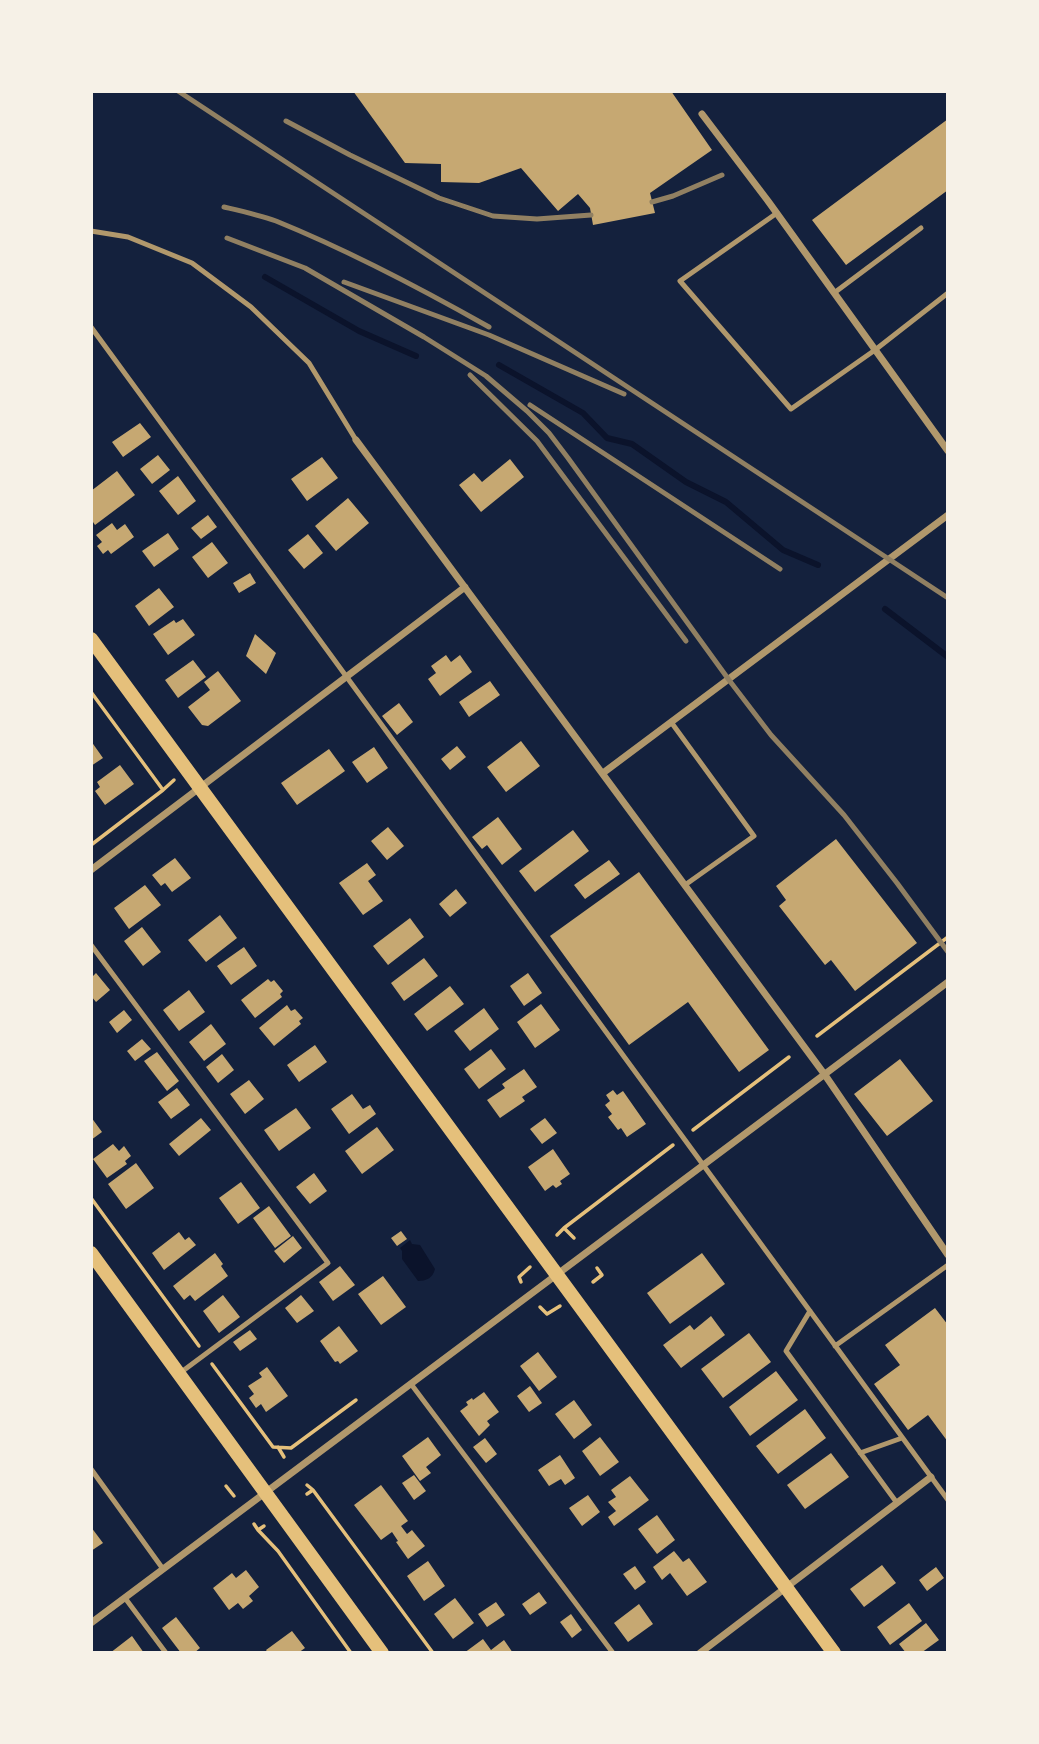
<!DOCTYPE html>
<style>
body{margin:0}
#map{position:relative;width:1039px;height:1744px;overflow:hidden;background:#14213d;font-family:Merriweather,serif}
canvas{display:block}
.frame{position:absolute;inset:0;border:93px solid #f6f1e7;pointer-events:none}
</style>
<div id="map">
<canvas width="1039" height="1744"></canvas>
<div class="frame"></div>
</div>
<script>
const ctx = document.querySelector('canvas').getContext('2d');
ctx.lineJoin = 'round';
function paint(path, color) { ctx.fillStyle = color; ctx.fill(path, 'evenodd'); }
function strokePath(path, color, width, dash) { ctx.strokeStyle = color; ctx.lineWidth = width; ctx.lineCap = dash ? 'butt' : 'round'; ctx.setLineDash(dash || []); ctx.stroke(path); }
paint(new Path2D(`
 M410,1240l2,4 8,1 15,24c-2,9 -9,12 -17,12l-16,-22v-8l-2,-3z`), '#0b132b');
strokePath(new Path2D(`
 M265,277l94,54 57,25
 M499,365l84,48 24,25 25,6 54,38 40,20 57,48 35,15
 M885,609l63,48`), '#0b132b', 6);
paint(new Path2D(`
 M353,91h318l41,59 -62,43 5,20 -62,12 -3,-17 -12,-14 -20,17 -37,-43 -42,15 -38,-1v-18l-36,-1z
 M948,119v71l-102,75 -34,-45z
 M140,423l11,14 -28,20 -11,-15z
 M158,455l12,15 -18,14 -12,-15z
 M322,457l16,21 -31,23 -16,-22z
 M510,459l14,18 -43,35 -22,-27 15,-12 8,9z
 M117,471l18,24 -40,30 -2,-3 -2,2v-33z
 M178,476l18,25 -18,14 -19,-24z
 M348,498l21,25 -33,28 -21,-25z
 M208,515l9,12 -16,12 -10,-11z
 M112,523l5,7 8,-6 9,13 -23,17 -3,-4 -5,4 -6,-8 5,-4 -6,-7z
 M168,533l11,16 -25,18 -12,-16z
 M308,534l15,19 -19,16 -16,-19z
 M212,542l16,21 -20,15 -16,-21z
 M250,573l6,10 -17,10 -6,-10z
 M159,588l15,19 -25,19 -14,-20z
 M183,619l12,16 -27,20 -15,-21 21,-14 2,3z
 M255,634l21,19 -10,21 -20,-18z
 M446,655l5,7 9,-7 12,17 -32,24 -12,-17 8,-6 -5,-7z
 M193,660l13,17 -28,21 -13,-18z
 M218,671l23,30 -33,25 -6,-1 -14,-18 22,-17 -6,-8z
 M490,681l10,14 -31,22 -10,-15z
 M399,703l14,19 -16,13 -15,-19z
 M91,741l12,17 -12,8z
 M521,741l19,25 -34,26 -19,-25z
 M457,746l9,11 -16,13 -9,-11z
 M374,747l14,21 -21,15 -15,-21z
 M329,749l16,22 -48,34 -16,-22z
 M120,765l14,19 -29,21 -10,-14 5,-4 -3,-5z
 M498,817l24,32 -20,16 -15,-20 -5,4 -10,-12z
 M388,827l16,19 -17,14 -16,-19z
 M573,830l16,21 -54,41 -16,-21z
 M836,839l81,104 -62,48 -24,-31 -6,5 -46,-59 7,-6 -10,-14z
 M175,858l16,20 -19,14 -7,-9 -4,3 -9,-11z
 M609,860l11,14 -35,25 -11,-14z
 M367,863l9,12 -8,6 15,20 -20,14 -24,-32z
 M639,872l130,178 -30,22 -51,-70 -59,43 -79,-109z
 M145,885l16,20 -32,24 -15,-21z
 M456,889l11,14 -17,14 -11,-13z
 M220,915l17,23 -31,24 -18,-22z
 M410,918l14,19 -36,28 -15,-19z
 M142,927l19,25 -18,14 -19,-25z
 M244,947l13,19 -26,19 -14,-19z
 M424,958l14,18 -34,25 -13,-18z
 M96,973l14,17 -14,12 -5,-6v-18z
 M528,973l14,20 -18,13 -14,-20z
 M268,979l3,3 3,-2 9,11 -3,3 2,3 -27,21 -14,-18z
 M450,986l14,18 -37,27 -13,-17z
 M189,990l16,22 -26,19 -16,-21z
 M541,1004l19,26 -25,18 -18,-26z
 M287,1005l4,6 4,-2 8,9 -4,3 2,3 -27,22 -15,-18z
 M484,1008l15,21 -29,22 -16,-20z
 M124,1010l8,10 -15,13 -8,-11z
 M211,1024l15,20 -22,17 -15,-19z
 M142,1039l9,10 -16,12 -8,-10z
 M315,1045l12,17 -28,20 -12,-17z
 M491,1049l15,20 -27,20 -15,-20z
 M157,1052l22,29 -12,10 -23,-30z
 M222,1054l12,16 -16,13 -12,-16z
 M900,1059l33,42 -46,35 -33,-42z
 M524,1069l13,18 -15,10 3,4 -25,17 -13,-18 18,-12 -3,-4z
 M249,1080l15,19 -19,15 -15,-20z
 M177,1088l13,17 -19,14 -13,-17z
 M613,1090l4,5 6,-4 23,33 -19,13 -6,-9 -3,2 -10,-13 4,-3 -7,-9 5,-4 -4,-6z
 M352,1094l11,15 7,-4 6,9 -27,20 -18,-25z
 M296,1108l15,20 -32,23 -15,-21z
 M91,1117l11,15 -11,8z
 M201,1118l10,12 -32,26 -10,-12z
 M545,1118l12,15 -15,11 -12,-15z
 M377,1127l17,23 -32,24 -17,-23z
 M113,1144l6,7 5,-5 7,10 -6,5 2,3 -20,14 -14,-19z
 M553,1149l17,25 -10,7 2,3 -6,4 -3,-3 -8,6 -17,-24z
 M136,1163l18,25 -28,21 -18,-25z
 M314,1173l13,18 -17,13 -14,-17z
 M241,1182l19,26 -22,16 -19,-26z
 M269,1206l22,30 -16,12 -22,-30z
 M401,1231l6,8 -10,7 -6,-8z
 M179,1232l6,8 4,-3 7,8 -32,25 -12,-17z
 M293,1236l9,12 -18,15 -10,-12z
 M215,1253l8,11 -2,2 7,10 -33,25 -5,-6 -6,5 -11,-14z
 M702,1253l23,31 -55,40 -23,-31z
 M340,1266l15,19 -22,16 -14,-19z
 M383,1276l23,31 -25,18 -23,-31z
 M223,1295l17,22 -21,16 -16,-22z
 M301,1295l13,16 -17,12 -12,-15z
 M935,1308l13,17v117l-20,-27 -20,15 -34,-46 26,-19 -15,-20z
 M711,1316l14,19 -44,33 -18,-23 27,-20 4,5z
 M339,1326l19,25 -18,13 -2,-3 -3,1 -15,-21z
 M250,1330l7,9 -17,12 -7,-9z
 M749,1333l22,29 -48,36 -22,-29z
 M538,1352l19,25 -18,14 -19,-25z
 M267,1367l21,29 -22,16 -5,-8 -5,4 -7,-10 5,-4 -6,-8 14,-9 -3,-4z
 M776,1371l22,29 -48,36 -21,-29z
 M530,1386l12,17 -13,9 -12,-16z
 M484,1392l15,20 -12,9 3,4 -11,11 -19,-25 8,-6 -2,-3 6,-4 1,2z
 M574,1400l18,25 -18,14 -19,-25z
 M805,1409l21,29 -48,36 -22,-28z
 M428,1437l13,18 -15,12 5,6 -11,8 -18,-25z
 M600,1437l19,25 -19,14 -18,-25z
 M485,1438l12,16 -11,9 -13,-16z
 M831,1453l18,24 -44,32 -18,-24z
 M560,1455l15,23 -10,7 -4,-6 -12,7 -11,-16z
 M414,1475l12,16 -12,9 -12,-17z
 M630,1476l19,24 -35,26 -6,-9 8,-6 -8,-9 8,-5 -5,-7z
 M381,1485l27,36 -7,5 6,8 5,-4 13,16 -17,13 -12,-17 2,-1 -6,-9 -11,8 -27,-35z
 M588,1495l12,17 -18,14 -13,-18z
 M657,1515l18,25 -18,14 -19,-25z
 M91,1527l12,16 -12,8z
 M674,1551l9,11 6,-4 18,24 -20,14 -17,-23 -8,7 -9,-13z
 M428,1561l17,25 -21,15 -17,-25z
 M882,1565l14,18 -32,24 -14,-18z
 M635,1566l11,16 -11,8 -12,-16z
 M936,1567l8,11 -17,13 -8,-11z
 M246,1570l13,17 -10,9 4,5 -10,8 -5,-6 -9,7 -16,-22 19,-15 4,5z
 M539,1592l8,11 -17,12 -8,-11z
 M455,1598l19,25 -21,16 -19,-25z
 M496,1602l9,13 -18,12 -9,-13z
 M909,1603l13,18 -32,24 -13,-18z
 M639,1604l14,20 -25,18 -14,-19z
 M571,1614l11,16 -10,8 -12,-16z
 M176,1617l24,31 -6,5h-13l-19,-25z
 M926,1623l13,17 -18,13h-15l-7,-9z
 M292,1631l13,17 -7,5h-30l-2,-3z
 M132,1636l12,17h-34z
 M483,1639l8,11 13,-10 9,13h-49z`), '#c6a872');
strokePath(new Path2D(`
 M91,692l72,98 -72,55
 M163,790l11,-10
 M817,1036l131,-99
 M693,1130l96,-73
 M91,1198l108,148
 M564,1228l109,-83
 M557,1235l7,-7 10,10
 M521,1282l-2,-5 11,-10
 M593,1282l9,-7 -5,-7
 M540,1307l7,7 13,-8
 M212,1364l61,83 18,1 65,-48
 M278,1447l6,10
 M307,1485l6,5 -6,4
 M226,1486l8,10
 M313,1490l120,163
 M254,1524l4,6 6,-4
 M258,1530l20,21 73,102`), '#e5c07b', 3.5);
strokePath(new Path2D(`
 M777,213l-97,68 111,128 84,-59 73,-57
 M91,231l37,6 64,26 59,44 58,56 47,77
 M834,293l87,-65
 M91,327l857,1173
 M671,722l83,114 -69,49
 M91,945l237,318 -148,110
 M810,1311l-24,40 111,152
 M835,1346l113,-81
 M411,1384l202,269
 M860,1453l42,-15
 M91,1469l72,100
 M125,1598l41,55`), '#b1986c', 5);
strokePath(new Path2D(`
 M702,114l66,87 180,250
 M356,440l469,635 123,180
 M603,773l345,-258
 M91,870l374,-283
 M91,1623l857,-641
 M700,1653l231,-176`), '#b1986c', 7);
strokePath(new Path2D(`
 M91,639l743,1014
 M91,1253l291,400`), '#e5c07b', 14);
strokePath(new Path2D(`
 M178,91l770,507
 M286,121l64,34 89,43 54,18 44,3 54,-4
 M652,202l21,-6 49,-21
 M224,207c17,4 35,8 52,14 74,30 144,67 213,106
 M227,238l78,30 119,69 62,39 41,35 22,22 19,25 161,222 42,55 73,80 53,68 51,69
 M344,282l145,53 135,59
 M470,375l67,66 149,200
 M530,405l250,164`), '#918062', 5);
</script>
